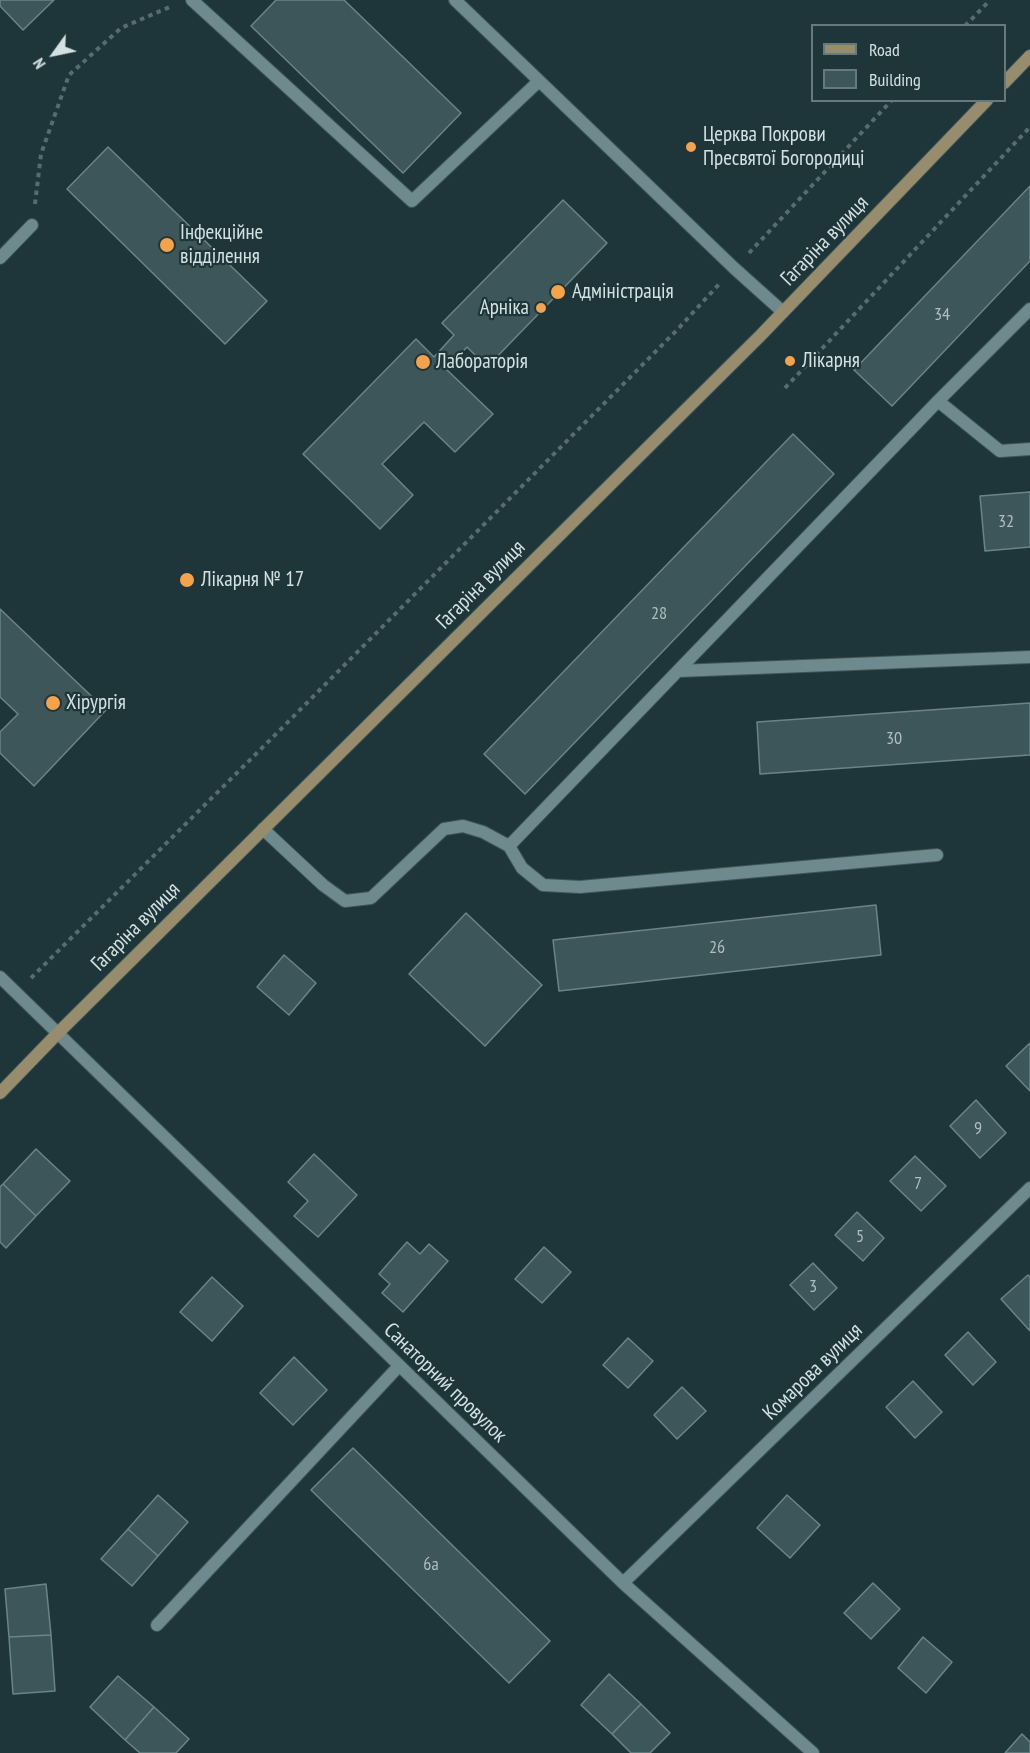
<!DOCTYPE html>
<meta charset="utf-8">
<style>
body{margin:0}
#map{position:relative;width:1030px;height:1753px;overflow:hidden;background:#1e363a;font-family:"PT Sans Narrow",sans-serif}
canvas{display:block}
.legend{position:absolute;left:811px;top:24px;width:195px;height:78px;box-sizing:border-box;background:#1e363a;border:2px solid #667a7e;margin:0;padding:8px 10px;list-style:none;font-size:18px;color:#d3e1e3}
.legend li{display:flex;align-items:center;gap:12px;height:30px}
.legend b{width:30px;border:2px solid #667a7e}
.north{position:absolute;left:24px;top:24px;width:60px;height:60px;-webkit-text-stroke:4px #1e363a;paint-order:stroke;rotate:237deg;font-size:16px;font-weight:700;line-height:24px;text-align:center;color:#d3e1e3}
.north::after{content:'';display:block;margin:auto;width:21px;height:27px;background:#d3e1e3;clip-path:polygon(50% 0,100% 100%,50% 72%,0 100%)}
</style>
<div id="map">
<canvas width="1030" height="1753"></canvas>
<ul class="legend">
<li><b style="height:8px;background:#978c6b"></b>Road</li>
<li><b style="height:16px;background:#3d565a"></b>Building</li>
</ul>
<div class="north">N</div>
</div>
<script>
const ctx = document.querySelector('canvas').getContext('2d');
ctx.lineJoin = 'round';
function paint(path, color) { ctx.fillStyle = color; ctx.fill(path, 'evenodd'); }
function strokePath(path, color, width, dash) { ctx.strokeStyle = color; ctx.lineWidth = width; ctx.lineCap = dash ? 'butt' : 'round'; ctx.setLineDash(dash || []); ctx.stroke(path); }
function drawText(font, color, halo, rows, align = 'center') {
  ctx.font = font + ' "PT Sans Narrow",sans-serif'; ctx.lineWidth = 4.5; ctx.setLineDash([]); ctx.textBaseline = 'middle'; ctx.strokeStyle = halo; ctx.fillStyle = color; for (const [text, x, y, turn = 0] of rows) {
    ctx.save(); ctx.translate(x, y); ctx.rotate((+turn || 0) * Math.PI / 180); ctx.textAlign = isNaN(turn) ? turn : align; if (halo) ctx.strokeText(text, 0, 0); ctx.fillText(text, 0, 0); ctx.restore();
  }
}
const building = new Path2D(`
 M0,0h54l-31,30 -23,-24z
 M276,0h68l117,113 -58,60 -152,-147z
 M108,147l159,154 -42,43 -158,-155z
 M1030,186v75l-138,145 -38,-36z
 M563,200l44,43 -120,124 -20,-20 -21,22 47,45 -38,38 -31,-30 -42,42 31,31 -33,34 -77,-75 113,-115 18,18 20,-22 -12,-12z
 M793,434l41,40 -309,320 -41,-40z
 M1030,492v55l-45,4 -5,-55z
 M0,609l106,101 -72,76 -34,-33v-21l18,-18 -18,-17z
 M1030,703v52l-270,19 -3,-52z
 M876,905l5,50 -322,36 -6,-51z
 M466,913l76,72 -57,61 -76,-72z
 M284,955l32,28 -27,32 -32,-28z
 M1030,1043v48l-24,-25z
 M976,1100l30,33 -26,25 -30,-32z
 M36,1149l34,32 -34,35 -33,-32z
 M314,1154l43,41 -39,42 -24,-21 14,-15 -20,-19z
 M915,1156l31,30 -25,25 -31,-30z
 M3,1184l33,32 -30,32 -6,-6v-55z
 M857,1212l27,26 -21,23 -28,-26z
 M407,1242l13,12 9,-10 19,17 -45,51 -21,-19 8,-9 -11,-10z
 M544,1247l27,25 -29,31 -27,-24z
 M813,1263l24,25 -23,22 -24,-25z
 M1028,1275l2,2v54l-29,-32z
 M212,1277l31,29 -31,35 -32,-29z
 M968,1332l28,30 -23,23 -28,-30z
 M628,1338l25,23 -25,27 -25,-23z
 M294,1357l33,33 -34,35 -33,-32z
 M913,1381l29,31 -27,26 -29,-31z
 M682,1387l24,24 -29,28 -23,-24z
 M353,1448l197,193 -41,42 -198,-193z
 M158,1495l30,27 -30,34 -30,-27z
 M787,1495l33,30 -30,33 -33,-30z
 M128,1529l30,27 -26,30 -31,-27z
 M873,1583l27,26 -29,30 -27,-26z
 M46,1584l5,51 -42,2 -4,-48z
 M51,1635l4,56 -42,3 -4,-57z
 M923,1637l29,25 -26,31 -28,-25z
 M609,1674l32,30 -29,30 -31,-29z
 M118,1676l36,31 -29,33 -35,-33z
 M641,1704l29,29 -20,20h-19l-19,-19z
 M154,1707l35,32 -13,14h-36l-15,-13z
 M1022,1734l8,8v11h-25z`);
paint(building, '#3d565a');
strokePath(building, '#6a8589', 1.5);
const lane = new Path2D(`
 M192,0l220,201 127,-120
 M455,0l279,268 49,44
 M0,258l32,-33
 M938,401l62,50 30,-2
 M678,671l352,-14
 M263,829l60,56 22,16 26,-3 73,-69 19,-3 20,6 26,14
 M937,855l-357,32 -37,-2 -21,-17 -13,-22 429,-445 92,-92
 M157,1625l242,-259`);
const street = new Path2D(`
 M0,977l623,606 190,170
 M623,1583l407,-395`);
const secondary = new Path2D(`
 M1004,83l26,-27
 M0,1093l58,-60 702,-697 227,-236`);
strokePath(lane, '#3f5557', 14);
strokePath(street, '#3f5557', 14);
strokePath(secondary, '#3f5557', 14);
strokePath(new Path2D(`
 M965,26l25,-26
 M35,204l6,-50 28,-79 52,-47 51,-22
 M749,253l143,-153
 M785,388l245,-261
 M31,978l247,-246 399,-402 44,-48`), '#576c6f', 4, [4.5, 4.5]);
strokePath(lane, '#6f8a8e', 12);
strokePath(street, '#6f8a8e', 12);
strokePath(secondary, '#978c6b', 12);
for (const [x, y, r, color] of [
 [691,147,6,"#f7a149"],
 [167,245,8,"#f7a149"],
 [558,292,8,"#f7a149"],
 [541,308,6,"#f7a149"],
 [790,361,6,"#f7a149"],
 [423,362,8,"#f7a149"],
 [187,580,8,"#f7a149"],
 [53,703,8,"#f7a149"]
]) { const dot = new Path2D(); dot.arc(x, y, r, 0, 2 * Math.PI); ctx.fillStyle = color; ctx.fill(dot); strokePath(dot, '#1e363a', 2); }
drawText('18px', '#aebec1', null, [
 ["34",942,315],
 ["32",1006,522],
 ["28",659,614],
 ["30",894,739],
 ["26",717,948],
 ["9",978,1129],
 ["7",918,1184],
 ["5",860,1237],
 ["3",813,1287],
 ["6а",431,1565]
]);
drawText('21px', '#d3e1e3', '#1e363a', [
 ["Церква Покрови",703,135],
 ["Пресвятої Богородиці",703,159],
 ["Інфекційне",180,233],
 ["відділення",180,257],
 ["Адміністрація",572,292],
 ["Арніка",529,308,"right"],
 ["Лікарня",802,361],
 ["Лабораторія",436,362],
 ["Лікарня № 17",201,580],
 ["Хірургія",66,703]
], 'left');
drawText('21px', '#d3e1e3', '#1e363a', [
 ["Гагаріна вулиця",825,241,-46],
 ["Гагаріна вулиця",481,585,-45],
 ["Гагаріна вулиця",136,927,-45],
 ["Комарова вулиця",813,1372,-44],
 ["Санаторний провулок",445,1383,44]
]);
</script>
